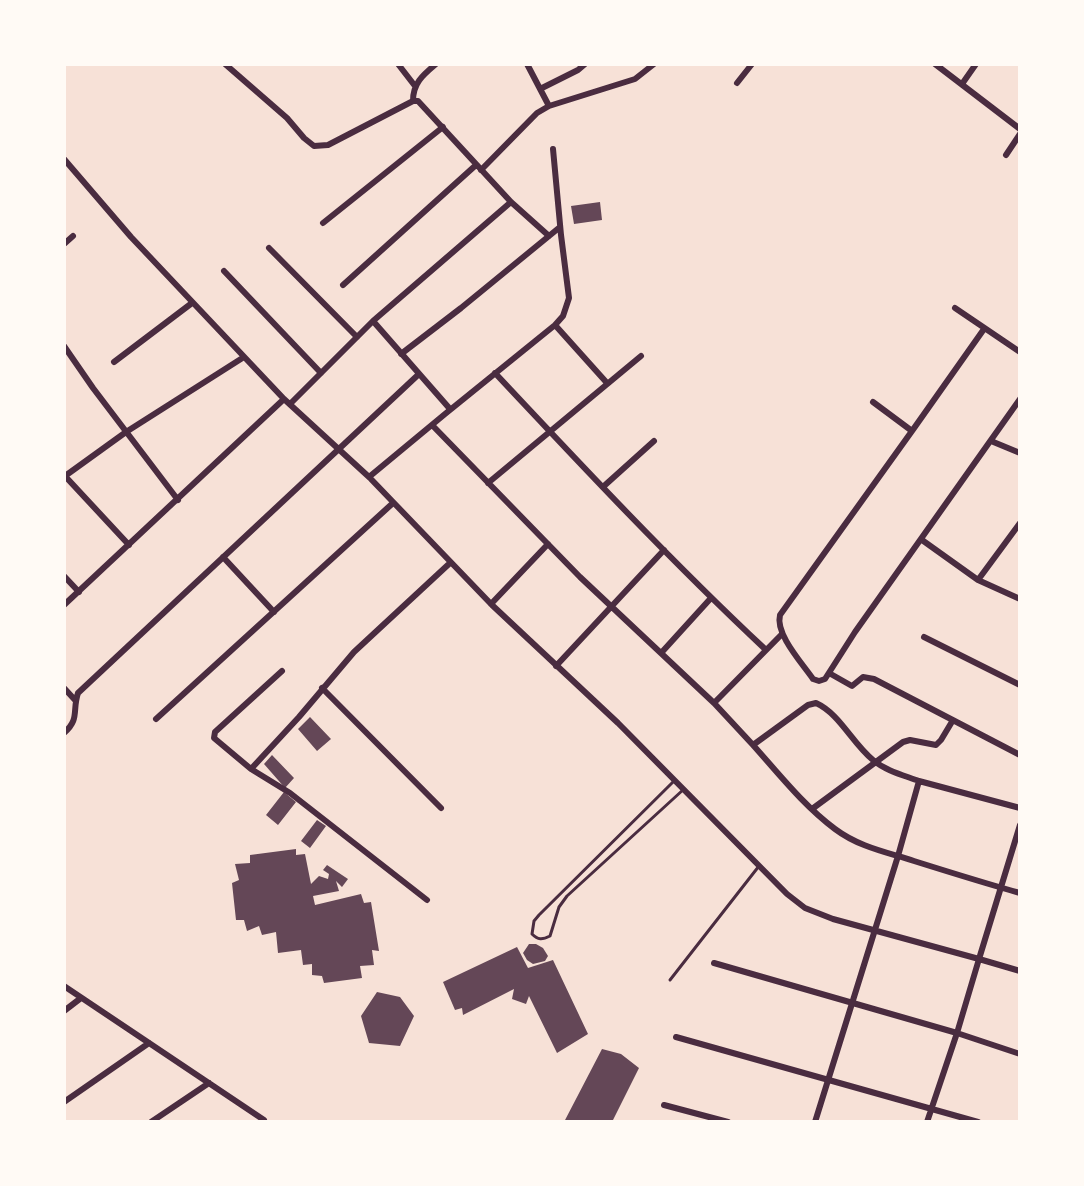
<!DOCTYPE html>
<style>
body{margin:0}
#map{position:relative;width:1084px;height:1186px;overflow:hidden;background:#f7e1d7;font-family:Figtree,sans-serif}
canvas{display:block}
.frame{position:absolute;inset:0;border:66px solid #fffaf5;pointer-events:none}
</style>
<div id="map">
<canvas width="1084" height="1186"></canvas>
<div class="frame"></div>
</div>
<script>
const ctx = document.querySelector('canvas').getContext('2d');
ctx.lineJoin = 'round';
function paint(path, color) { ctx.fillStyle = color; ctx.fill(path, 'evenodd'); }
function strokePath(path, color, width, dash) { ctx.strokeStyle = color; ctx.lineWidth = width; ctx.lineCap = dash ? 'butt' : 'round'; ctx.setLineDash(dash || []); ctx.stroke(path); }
paint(new Path2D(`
 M600,202l2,18 -28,4 -3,-18z
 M310,717l21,22 -14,12 -19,-22z
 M272,755l22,23 -9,10 -21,-24z
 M284,792l12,10 -18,23 -12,-10z
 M317,820l9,6 -16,22 -9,-7z
 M296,849v6l9,-1 6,30 8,-8 9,3 1,-5 -6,-4 4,-5 21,14 -6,8 -6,-6 3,10 -26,5 2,9 46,-11 3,9 7,-1 8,49 -7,-1 2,15 -14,1 2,12 -38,5 -2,-7 -10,-1v-11l-9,1 -2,-15 -23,3 -2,-21 -14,3 -3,-9 -12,5 -3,-11h-8l-4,-37 7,-3 -4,-16 15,-1v-8z
 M529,944h7l7,4 5,8 -3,5 -12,3 -6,-4 -4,-7z
 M517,947l11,21 25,-8 35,74 -31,19 -28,-57 -3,8 -14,-5 2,-10 -51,26 -1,-7 -7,2 -12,-28z
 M377,992l23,5 14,19 -14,30 -31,-3 -8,-27z
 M602,1049l19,5 18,14 -27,54h-48z`), '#644757');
strokePath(new Path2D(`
 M675,780l-136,135 -5,6 -2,13c6,6 10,6 18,2l9,-29 8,-11 117,-107
 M670,980l89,-114`), '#4a2c40', 3);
strokePath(new Path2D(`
 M225,64l62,54 17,20 10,8 14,-1 85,-44h5l93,101 38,34
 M398,64l17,22
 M527,64l22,42
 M935,64l85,65
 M737,83l15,-19
 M962,84l14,-20
 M540,89l38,-19 7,-6
 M413,101c0,-18 10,-26 23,-37
 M1006,155l14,-21
 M64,159l67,78 153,162 85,78 123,128 126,118 169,171 18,14 28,11 146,40 41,-134
 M481,170l56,-57 12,-7 86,-27 19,-15
 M323,223l120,-96
 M64,244l9,-8
 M269,248l88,89
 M224,271l97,102
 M343,285l133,-120
 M955,308l65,44
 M373,321l77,88
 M555,325l52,58
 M64,346l29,42 85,112
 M401,354l60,-46 99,-81
 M114,362l78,-59
 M495,373c88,94 176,188 270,276
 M873,402l39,29 -132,184c-5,19 22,48 33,64l6,2 6,-2 30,-47 165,-233
 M290,404l83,-83 138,-119
 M432,425l148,152 134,126 39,42
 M912,431l72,-102
 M991,441l29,12
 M64,475l65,70
 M65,476l61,-44 118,-75
 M369,477l76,-63 110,-89 8,-9 6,-18 -8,-63 -8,-86
 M488,483l153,-127
 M604,486l50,-45
 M922,540l56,40 42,19
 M223,557l51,55
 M64,576l15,16
 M978,580l42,-57
 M491,604l57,-60
 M64,605l220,-206
 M924,637l96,48
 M662,652l49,-54
 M556,666l108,-116
 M829,673l23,13 11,-9 11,2 146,76
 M64,688l11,12
 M322,688l119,120
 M714,703l68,-69
 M156,719l237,-216
 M64,733c16,-14 8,-22 14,-40l341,-319
 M251,769l-37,-31 1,-6 67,-61
 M919,781l101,27
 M812,809l91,-67 7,-2 26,5 5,-5 12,-20
 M427,900l-137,-107 -39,-24 48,-52 55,-65 96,-89
 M714,963l243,70 63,21
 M64,986l200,134
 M64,1011l17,-13
 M676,1037l302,85
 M64,1102l85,-59
 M664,1105l64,17
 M151,1122l58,-39
 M815,1122l83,-266 21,-75c-16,-6 -33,-10 -46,-21 -21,-17 -33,-46 -57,-57l-8,2 -55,40c26,29 51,61 82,84 24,18 51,23 79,32 35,11 70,22 106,32
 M927,1122l30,-89 22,-74 41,12`), '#4a2c40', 6);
</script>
